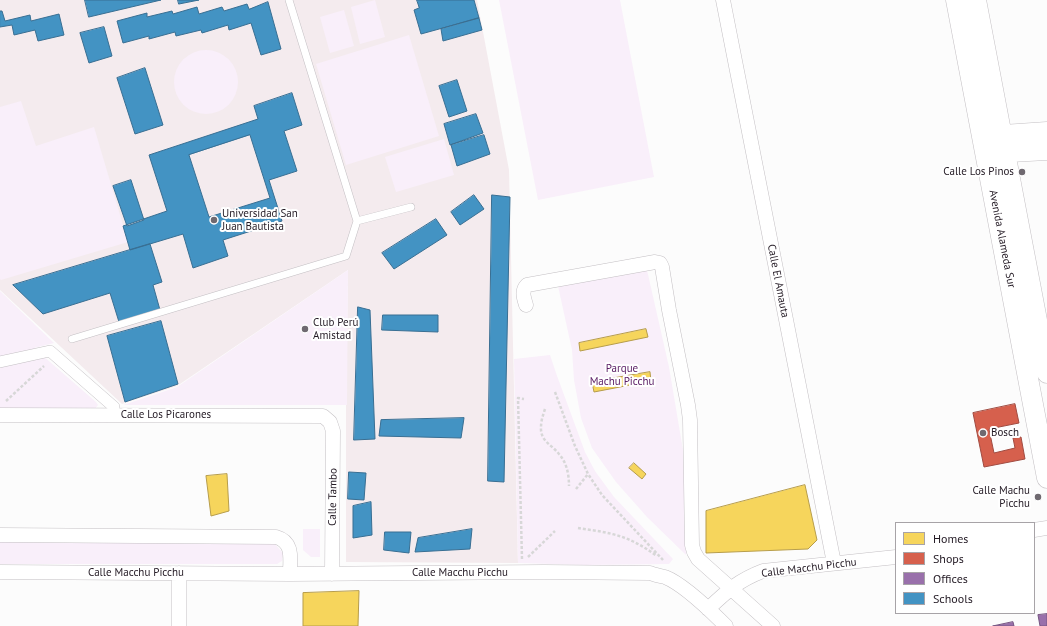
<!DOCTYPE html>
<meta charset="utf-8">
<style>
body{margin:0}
#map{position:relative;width:1047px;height:626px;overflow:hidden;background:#fcfcfc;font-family:"PT Sans",sans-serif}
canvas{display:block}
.legend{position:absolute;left:895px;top:522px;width:140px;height:92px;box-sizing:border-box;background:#fff;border:1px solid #a7a3a7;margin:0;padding:5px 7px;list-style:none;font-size:12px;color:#231a24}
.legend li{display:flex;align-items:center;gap:8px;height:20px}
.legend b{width:20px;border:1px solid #a7a3a7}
</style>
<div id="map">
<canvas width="1047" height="626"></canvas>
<ul class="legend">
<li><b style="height:11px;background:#f6d55c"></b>Homes</li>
<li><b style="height:11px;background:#d6604d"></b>Shops</li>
<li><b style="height:11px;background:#9970ab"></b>Offices</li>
<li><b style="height:11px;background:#4393c3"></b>Schools</li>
</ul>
</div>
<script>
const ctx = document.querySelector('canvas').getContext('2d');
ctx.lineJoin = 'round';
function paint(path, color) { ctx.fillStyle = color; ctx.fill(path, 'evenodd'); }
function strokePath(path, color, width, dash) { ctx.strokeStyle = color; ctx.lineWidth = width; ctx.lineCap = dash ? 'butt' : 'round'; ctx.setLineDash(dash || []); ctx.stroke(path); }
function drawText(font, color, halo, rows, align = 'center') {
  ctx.font = font + ' "PT Sans",sans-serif'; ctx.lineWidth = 4; ctx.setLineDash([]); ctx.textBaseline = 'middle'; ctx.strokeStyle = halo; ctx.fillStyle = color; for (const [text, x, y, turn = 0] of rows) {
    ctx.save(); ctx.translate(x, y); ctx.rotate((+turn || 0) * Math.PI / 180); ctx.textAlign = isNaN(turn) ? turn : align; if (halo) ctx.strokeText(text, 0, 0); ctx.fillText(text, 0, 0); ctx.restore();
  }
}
paint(new Path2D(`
 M0,0h477l32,170 9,393 -172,-1v-160l2,-132 -171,116 -55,18 -122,-114z`), '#f4ebee');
paint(new Path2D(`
 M375,0l10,37 -25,7 -9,-37z
 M499,0h121l34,177 -116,23z
 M344,10l10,36 -24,7 -10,-36z
 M409,35l30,101 -93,29 -30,-101z
 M174 82a32 32 0 1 1 64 0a32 32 0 1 1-64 0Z
 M21,101l15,45 58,-19 34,115 -127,38 -1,-1v-172z
 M444,139l10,36 -58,17 -11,-35z
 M348,270l-1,135h-224l54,-18z
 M647,270l22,97 16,95 3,80 -2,13 -39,-38 -31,-35 -24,-34 -11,-30 -7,-38 -2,-30 -14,-64z
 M0,291l54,52 -20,5 62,54 2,3 -3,4 -95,-1z
 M550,355l6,18 29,79 10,19 19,26 59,62 -4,5 -83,1 -68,-2 -4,-204z
 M303,529h17v28h-9l-8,-7z
 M0,540l273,2 10,11 -1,8 -5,3h-277z`), '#f9effa');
const homes = new Path2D(`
 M646,329l2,8 -68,14 -1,-8z
 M650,372l1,9 -57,11 -2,-10z
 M634,463l12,11 -4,5 -13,-11z
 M227,474l2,37 -18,5 -5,-40z
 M805,485l12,55 -9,9 -102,4v-42z
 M359,591l-1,35h-55v-33z`);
paint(homes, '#f6d55c');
strokePath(homes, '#b79d4b', 1);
const shops = new Path2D(`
 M1015,404l4,19 -30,6 5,24 21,-5 -2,-10 8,-1 4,22 -41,8 -11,-54z`);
paint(shops, '#d6604d');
strokePath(shops, '#a04b41', 1);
const offices = new Path2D(`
 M1047,614v12h-7l-2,-11z
 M1013,622l1,4h-21z`);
paint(offices, '#9970ab');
strokePath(offices, '#765682', 1);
const schools = new Path2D(`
 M85,0h76l-72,17z
 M178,0h21l-20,4z
 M417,0h57l5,18 -58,16 -7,-24 5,-2z
 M268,2l13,47 -20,6 -10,-32 -22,7 -1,-5 -26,8 -1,-3 -25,6 -1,-4 -26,7v-3l-26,7 -6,-22 30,-8v4l25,-6 1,3 24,-7 2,7 23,-7 2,4 23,-7 2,5z
 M0,11h2l3,10 25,-6 1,6 28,-7 5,21 -26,6 -3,-11 -21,5 -2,-10 -12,2z
 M479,18l3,12 -39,11 -2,-12z
 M104,27l8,29 -23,7 -9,-30z
 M145,68l18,57 -28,9 -18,-56z
 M457,80l10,31 -18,6 -10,-31z
 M292,93l10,32 -18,6 13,40 -28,9 13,41 -59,19 5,16 -35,12 -10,-34 -53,16 -7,-24 44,-15 -18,-56 109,-36 -4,-13zM250,135l20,63 -61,19 -20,-62z
 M476,114l7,19 -33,12 -6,-21z
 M484,135l6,19 -33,12 -6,-21z
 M131,180l13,40 -17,6 -14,-40z
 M474,195l10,14 -24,16 -9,-13z
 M492,195l18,2 -6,285 -16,-1z
 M436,219l11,16 -53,34 -12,-16z
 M150,244l12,38 -9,3 7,25 -41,12 -9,-29 -67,21 -30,-29z
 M358,307l12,3 5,129 -21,1z
 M383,315h55v17l-56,-2z
 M161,321l17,63 -53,18 -18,-66z
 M464,418l-3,20 -82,-2 2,-16z
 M349,472l17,1 -2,27 -16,-1z
 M371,502l1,33 -19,3v-32z
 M472,529l-2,20 -55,3 3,-14z
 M385,532h26l-2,21 -25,-3z`);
paint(schools, '#4393c3');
strokePath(schools, '#396f93', 1);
const service = new Path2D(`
 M289,0l68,221 54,-14
 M72,339l274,-83 11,-35`);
const pedestrian = new Path2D(`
 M0,362l50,-11 64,56 -1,8`);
const minor = new Path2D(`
 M723,0l111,563
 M526,305c-2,-7 -5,-14 1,-20l128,-23 5,1 2,4 7,43 19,95 2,15 2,125 2,7 4,7 75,67
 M0,415l323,1 7,6 3,9 -1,143
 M1034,530l13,-2
 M0,535l276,2c18,5 14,22 14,37
 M0,572l290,2 254,-2 106,1c5,2 10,3 15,4 18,7 47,35 61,49
 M179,573v53
 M708,609c19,-18 31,-29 55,-38l133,-14`);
const secondary = new Path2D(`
 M956,0l91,478
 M976,0l71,373
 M989,136l58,-4
 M992,153l55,-3`);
strokePath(service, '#c4c0c4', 8);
strokePath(pedestrian, '#c4c0c4', 12);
strokePath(minor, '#c4c0c4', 15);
strokePath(secondary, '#c4c0c4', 21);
strokePath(new Path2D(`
 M555,392l20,54 13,28 14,21 61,65
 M6,401l38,-35
 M545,409c-2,6 -4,12 -4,18 -1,14 11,18 18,27 8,9 10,21 10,32
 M576,489l12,-15
 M578,528c11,2 23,3 34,6 17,4 31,12 45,22
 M528,557l27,-26
 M522,559l-4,-161 6,1`), '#d7d7d7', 2.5, [3, 2]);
strokePath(service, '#fff', 7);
strokePath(pedestrian, '#fff', 11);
strokePath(minor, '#fff', 14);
strokePath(secondary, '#fff', 20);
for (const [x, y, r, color] of [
 [1022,172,4,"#6f6970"],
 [214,220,4,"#6f6970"],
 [305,329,4,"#6f6970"],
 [983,433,4,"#6f6970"],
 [1038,497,4,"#6f6970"]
]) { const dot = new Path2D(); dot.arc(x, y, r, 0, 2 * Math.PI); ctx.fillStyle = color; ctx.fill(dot); strokePath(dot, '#fff', 1.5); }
drawText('11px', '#231a24', '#fff', [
 ["Calle Los Pinos",1014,172,"right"],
 ["Universidad San",222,214],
 ["Juan Bautista",222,227],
 ["Club Perú",313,323],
 ["Amistad",313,336],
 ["Bosch",991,433],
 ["Calle Machu",1030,491,"right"],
 ["Picchu",1030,504,"right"]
], 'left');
drawText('11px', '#231a24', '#fff', [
 ["Avenida Alameda Sur",1002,239,79],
 ["Calle El Amauta",778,281,79],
 ["Calle Los Picarones",166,415],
 ["Calle Tambo",333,497,-89],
 ["Calle Macchu Picchu",809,568,-7],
 ["Calle Macchu Picchu",136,573],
 ["Calle Macchu Picchu",460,573]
]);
drawText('11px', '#581a63', '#fff', [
 ["Parque",622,369],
 ["Machu Picchu",622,382]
]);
</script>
